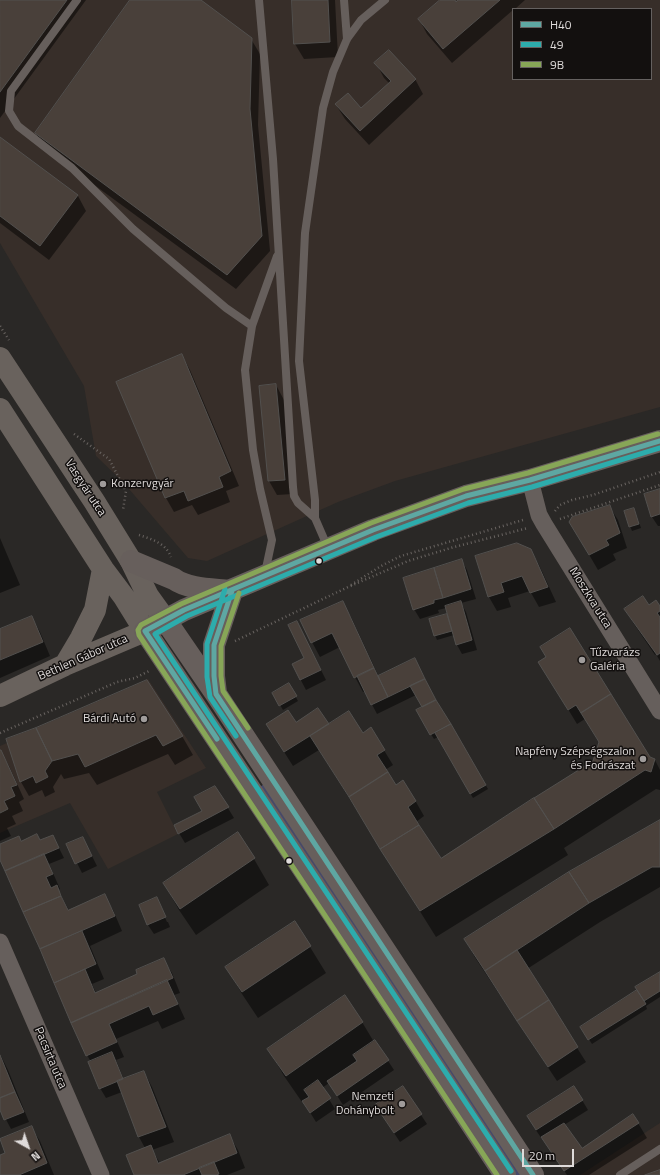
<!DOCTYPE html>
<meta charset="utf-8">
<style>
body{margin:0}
#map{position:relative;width:660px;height:1175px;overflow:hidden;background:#2a2826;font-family:"Titillium Web",sans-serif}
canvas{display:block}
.legend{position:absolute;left:512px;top:8px;width:140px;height:72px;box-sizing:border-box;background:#13100f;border:1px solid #656160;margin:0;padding:5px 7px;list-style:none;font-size:12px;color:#dfdbda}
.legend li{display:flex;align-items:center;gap:8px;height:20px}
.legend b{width:20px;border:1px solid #656160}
.north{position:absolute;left:8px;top:1127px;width:40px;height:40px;-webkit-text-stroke:3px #13100f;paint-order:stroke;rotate:140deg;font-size:11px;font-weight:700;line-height:16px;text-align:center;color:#dfdbda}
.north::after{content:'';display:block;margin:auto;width:14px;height:18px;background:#dfdbda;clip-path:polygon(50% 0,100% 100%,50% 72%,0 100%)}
.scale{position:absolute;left:522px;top:1149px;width:52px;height:18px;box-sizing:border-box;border:2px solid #dfdbda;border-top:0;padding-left:5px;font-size:12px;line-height:14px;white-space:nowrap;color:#dfdbda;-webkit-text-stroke:3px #13100f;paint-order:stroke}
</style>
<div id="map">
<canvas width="660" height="1175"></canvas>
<ul class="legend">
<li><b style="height:5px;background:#5ea7a2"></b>H40</li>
<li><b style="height:5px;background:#2dacac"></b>49</li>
<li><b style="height:5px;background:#87a657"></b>9B</li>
</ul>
<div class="north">N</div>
<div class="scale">20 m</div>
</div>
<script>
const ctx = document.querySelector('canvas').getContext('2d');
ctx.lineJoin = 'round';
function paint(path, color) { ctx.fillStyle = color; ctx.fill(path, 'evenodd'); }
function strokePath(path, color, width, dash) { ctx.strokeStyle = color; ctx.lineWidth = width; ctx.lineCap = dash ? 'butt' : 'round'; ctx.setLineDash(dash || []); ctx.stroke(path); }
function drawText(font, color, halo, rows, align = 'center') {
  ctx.font = font + ' "Titillium Web",sans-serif'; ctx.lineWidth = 3; ctx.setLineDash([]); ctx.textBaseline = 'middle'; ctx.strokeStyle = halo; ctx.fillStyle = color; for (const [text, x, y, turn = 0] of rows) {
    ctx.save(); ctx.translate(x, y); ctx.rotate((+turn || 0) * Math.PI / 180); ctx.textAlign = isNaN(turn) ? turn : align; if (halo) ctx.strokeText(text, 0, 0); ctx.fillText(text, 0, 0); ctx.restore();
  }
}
paint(new Path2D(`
 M0,0h660v407l-265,74 -57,21 -131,59 -19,-3 -65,-76 -27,-26 -12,-70 -84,-143zM513,9h138v70h-138z
 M148,679l58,89 -49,24 21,42 -70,35 -38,-66 -70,30v-87z
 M660,1123v52h-80z`), '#372e29');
paint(new Path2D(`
 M264,784l260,391h-9l-255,-388z`), '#474969');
paint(new Path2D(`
 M0,0h86l-86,118z
 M131,0h68l52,39 9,15 -2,71 12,126 -34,38 -192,-141 -8,-15z
 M293,0h42l3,57 -34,2 -9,-15z
 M442,0h11l3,3 4,-3h65l-10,9h-2v1l-61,53 -25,-29 -8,-15z
 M376,63l39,16 8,15 -54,51 -24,-26 -9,-14 25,4 28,-26 -5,-5z
 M0,138l78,58 8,15 -37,49 -49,-37z
 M182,355l8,15 49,116 -13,5 4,11 -32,13 -6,-10 -18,7 -8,-14 -48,-116z
 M276,385l8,15 9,94 -16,1 -8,-14z
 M660,491v35h-2l-6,-9 -7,-23z
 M609,506l9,14 9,28 -14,6 3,6 -18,10 -28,-48z
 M634,509l2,5 5,14 -9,3 -2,-5z
 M0,538l20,47 -20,8z
 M530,550l9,15 17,37 -17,5 -9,-16 -22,7 3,9 -14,4 -8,-14 -12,-40z
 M462,561l5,9 9,29 -15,4 5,9 11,38 -15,4 -5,-9 -3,-10 -17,5 -2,-5 11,-20 3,3 -3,-10 -8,2 1,3 -19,6 -6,-10z
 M342,603l9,14 28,60 51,12 58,100 -15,9 -35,-61 -4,2 -17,-28 6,-3 -7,-13 -39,19 -12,-23 -2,1 -8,-15 -15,-30 -20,10 -8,-15z
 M649,607l11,1v43l-5,4 -21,-31 -9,-14z
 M32,617l8,15 10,24 -50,22v-48z
 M302,632l24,48 -20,10 -13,-25 13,-7z
 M660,654v7l-3,-5z
 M548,676l101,82 6,2 5,10v20l-4,-1 -92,59 4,7 -132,82 -117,-187 -26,16 -26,-41 29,-2 32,2 34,9 9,-5 22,36 -8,5 11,16 7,-4 13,20 8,14 -8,6 24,37 154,-97 6,-19 -15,-24 -8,5z
 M289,685l9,16 -15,9 -10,-17z
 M37,729l145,7 11,19 -18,10 -7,-11 -71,31 -8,-12 -25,6 -3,-5 -8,13 2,5 -10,5 -3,-7 -13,6 -8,-14z
 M1,751l8,15 15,33 -5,3 4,9 -11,5 4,8 -9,4 4,8 -11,5v-89z
 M215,787l19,31 -49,25 -6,-10 24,-21z
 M660,821v66l-60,35 -73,47 59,93 -29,19 -81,-122 -11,-19z
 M237,834l17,25 15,26 -73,50 -17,-25 -15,-27z
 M53,836l11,22 -15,6 11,25 -2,1 11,20 35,-14 9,14 9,21 -32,15 14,33 -12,5 4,9 43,-18 24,-16 9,14 8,20 -6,2 11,24 -23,10 -4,-8 -42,18 8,18 -8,3 8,20 20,-8 8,15 22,55 -22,8 8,13 69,-28 9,15 7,18 -18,7h-92l10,-27 -6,-11 -17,-45 -16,6 -6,-10 -9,-26 -4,-7 -87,-198v-12l21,-3 19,-1z
 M83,838l14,28 -15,7 -14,-28z
 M140,905l20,2 7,15h1l2,5 -16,7 -6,-9z
 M295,923l15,24 16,26 -68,45 -16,-24 -15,-26z
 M660,973v24l-14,9 1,3 -55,35 -11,-17 58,-36z
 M362,1022l12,20 1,-1 19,29 -51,35 -14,-22 -7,5 13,21 -19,13 -13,-21 -1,1 -18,-26 -15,-26z
 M0,1054l8,16 21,52 -18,7 -10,-19h-1z
 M403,1088l24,36 -27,18 -24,-36z
 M582,1100l6,10 -24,15 17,25 57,-27 9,15 -58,37h-22l-24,-37 -1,1 -9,-13z
 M31,1127l9,14 14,34h-54v-19l7,-2z`), '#0007');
const building = new Path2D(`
 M0,0h67l-67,92z
 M130,0h71l51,38 -2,71 12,127 -35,39 -192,-142z
 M292,0h36l2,42 -36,2z
 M440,0h15l1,2 2,-2h42l-57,49 -25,-30z
 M389,50l27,29 -56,52 -25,-27 13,-11 13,15 30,-27 -17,-18z
 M0,137l78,58 -38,51 -40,-30z
 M182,354l49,117 -12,6 4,10 -35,14 -4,-10 -19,7 -49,-116z
 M276,384l9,96 -17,1 -9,-95z
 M660,489v25l-9,3 -7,-23z
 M610,505l10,28 -14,7 3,5 -20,10 -20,-33 3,-5z
 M634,508l5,16 -10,3 -5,-16z
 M517,543l14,6 17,38 -18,6 -8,-17 -21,7 3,9 -16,5 -13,-41z
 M462,559l9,30 -28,9 -9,-30z
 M434,568l9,30 -9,2v3l-21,7 -10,-32z
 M643,596l6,9 7,-5 4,6v5l-3,2 3,4v36l-3,2 -33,-46z
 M343,601l31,67 -20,10 -22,-45 -21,10 -11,-23z
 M461,601l11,39 -16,5 -11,-39z
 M447,614l5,17 -18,5 -5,-17z
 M32,616l11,26 -43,18v-31z
 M297,621l24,49 -21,10 -8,-16 12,-6 -16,-33z
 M570,628l41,66 -30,19 -5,-8 -8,5 -30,-48 8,-5 -6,-10z
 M415,658l10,21 -37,18 -10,-21z
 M374,668l14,29 -17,8 -14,-29z
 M425,679l11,21 -14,7 -12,-21z
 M147,680l36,56 -20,10 -7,-11 -71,32 -7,-13 -26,7 -16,-33z
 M289,683l8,13 -18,10 -7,-13z
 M611,694l39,63 5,2 -4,13 -6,-2 -91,59 -20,-31 59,-37 6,-19 -18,-29z
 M436,700l15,24 -21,11 -14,-25z
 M318,708l11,16 -45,28 -18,-28 22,-14 8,12z
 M349,711l14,22 8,-6 14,23 -8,5 11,17 -39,25 -39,-61z
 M451,724l35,61 -16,9 -35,-61z
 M36,728l16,33 -7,10 3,6 -12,6 -3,-7 -13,6 -14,-43z
 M0,750h1l16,35 -6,2 4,9 -11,5 4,8 -8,4z
 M388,772l8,13 7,-5 13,21 -8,6 11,18 -39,24 -31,-52z
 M215,786l14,21 -51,27 -4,-9 28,-14 -8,-14z
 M534,798l20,31 -134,82 -40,-62 39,-24 22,33z
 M660,820v47h-8l-63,36 -20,-31z
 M238,832l17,26 -75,51 -17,-26z
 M37,834l3,6 13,-5 6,13 -54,23 -5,-11v-16l19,-8 2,5z
 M83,837l9,19 -17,8 -9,-20z
 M44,854l9,20 -7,3 5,11 6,-3 4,11 -38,16 -18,-41z
 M569,872l20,31 -104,68 -21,-32z
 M105,894l10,22 -75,33 -17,-37 38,-16 7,14z
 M157,897l9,20 -19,8 -8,-20z
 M295,921l16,25 -69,46 -17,-25z
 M82,931l14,33 -42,19 -14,-34z
 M517,950l32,50 -32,21 -32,-50z
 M164,958l9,20 -102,45 -17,-40 31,-14 10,24 42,-19 -1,-4z
 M660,972v19l-16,10 -9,-14z
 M167,980l11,24 -25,11 -4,-9 -40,18 8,18 -31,14 -15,-33z
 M637,990l9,14 -58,36 -8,-13z
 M345,995l18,27 -77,54 -19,-27z
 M549,1000l29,47 -30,20 -31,-46z
 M375,1040l14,20 -52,36 -10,-15 30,-20 -4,-6z
 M112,1052l11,27 -24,10 -11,-27z
 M0,1055l15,37 -15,6z
 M144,1071l22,56 -28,10 -21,-56z
 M318,1080l13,18 -21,15 -8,-12 7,-4 -5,-7z
 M403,1086l19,28 -28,19 -19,-28z
 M574,1086l9,14 -47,30 -9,-14z
 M15,1092l9,20 -20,8 -4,-10v-12z
 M633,1114l6,9 -75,48 -23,-34 23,-14 18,25z
 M32,1126l15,37 -28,12h-19v-20l5,-2 -5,-14z
 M230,1134l7,19 -54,22h-49l-8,-20 25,-10 7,18z
 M214,1162l5,12 -3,1h-14l-3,-7z
 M660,1170v5h-15z`);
paint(building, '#49403a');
strokePath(building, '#52504e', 1);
strokePath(new Path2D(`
 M0,326l9,14
 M74,434l35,25 17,32 -3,19
 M555,511l5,-6 12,-5 21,-5 67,-23
 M560,519l100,-34
 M139,535c12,4 27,8 32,22
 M351,585l30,-19 20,-10 122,-36
 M235,641l111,-53 62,-27 46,-14 74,-19
 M0,733l117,-51 18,-4 14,-7`), '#696461', 2.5, [1, 3]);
strokePath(new Path2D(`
 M77,0l-66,91 -2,20 9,15 54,42 61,61 93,79 26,18
 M259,0l14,159 20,328 1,9 4,7 17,15
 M344,0l3,39
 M328,548l-13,-30v-18l-16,-139 6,-128 18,-125 10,-36 14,-33 14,-19 24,-20
 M265,573l7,-33 -12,-51 -7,-39 -8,-80 7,-44 25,-70
 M620,1175l40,-26`), '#665f5c', 8);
strokePath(new Path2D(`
 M530,480l9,35 5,9 116,187
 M0,942l101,233`), '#665f5c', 17);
strokePath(new Path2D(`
 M0,358l94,143 37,60 17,35 18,25
 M0,409l103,160 21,28 21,34 -80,34 -65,31
 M65,665l16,-27 14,-28 8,-41`), '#69625d', 22);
strokePath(new Path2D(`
 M131,561l43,18c14,10 38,10 55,12
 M166,621l50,73 317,481
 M216,693l-2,-17v-31l18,-54
 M505,1175l-170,-258 -190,-286 39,-21 189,-80 93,-34 64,-16 130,-39`), '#675f5c', 22);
strokePath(new Path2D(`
 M232,591l-18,54v31l2,18 317,481
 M145,631l72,108
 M145,631l39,-21 189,-80 93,-34 64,-16 130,-39`), '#5ea7a2', 5);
strokePath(new Path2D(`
 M225,589l-18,55v33l3,20 26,39
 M511,1171l-356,-537 32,-18 189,-79 92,-34 64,-16 128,-39`), '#2dacac', 5);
strokePath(new Path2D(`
 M239,593l-18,53v30l2,15 25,37
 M497,1175l-358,-540 -1,-5 3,-5 40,-21 190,-81 93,-34 64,-16 130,-39`), '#87a657', 5);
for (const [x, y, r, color] of [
 [103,484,4,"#a09c9b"],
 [319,561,3.5,"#dfdbda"],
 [582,660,4,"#a09c9b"],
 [144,719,4,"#a09c9b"],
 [643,759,4,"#a09c9b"],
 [289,861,3.5,"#dfdbda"],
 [402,1104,4,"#a09c9b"]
]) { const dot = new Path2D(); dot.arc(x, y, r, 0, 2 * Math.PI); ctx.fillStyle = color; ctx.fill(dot); strokePath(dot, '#13100f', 1.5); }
drawText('12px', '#dfdbda', '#13100f', [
 ["Konzervgyár",111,484,"left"],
 ["Tűzvarázs",590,653,"left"],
 ["Galéria",590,667,"left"],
 ["Bárdi Autó",136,719],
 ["Napfény Szépségszalon",635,752],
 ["és Fodrászat",635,766],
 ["Nemzeti",394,1097],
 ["Dohánybolt",394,1111]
], 'right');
drawText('12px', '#dfdbda', '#13100f', [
 ["Vasgyár utca",85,488,57],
 ["Moszkva utca",590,598,58],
 ["Bethlen Gábor utca",83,658,-24],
 ["Pacsirta utca",50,1058,67]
]);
</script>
